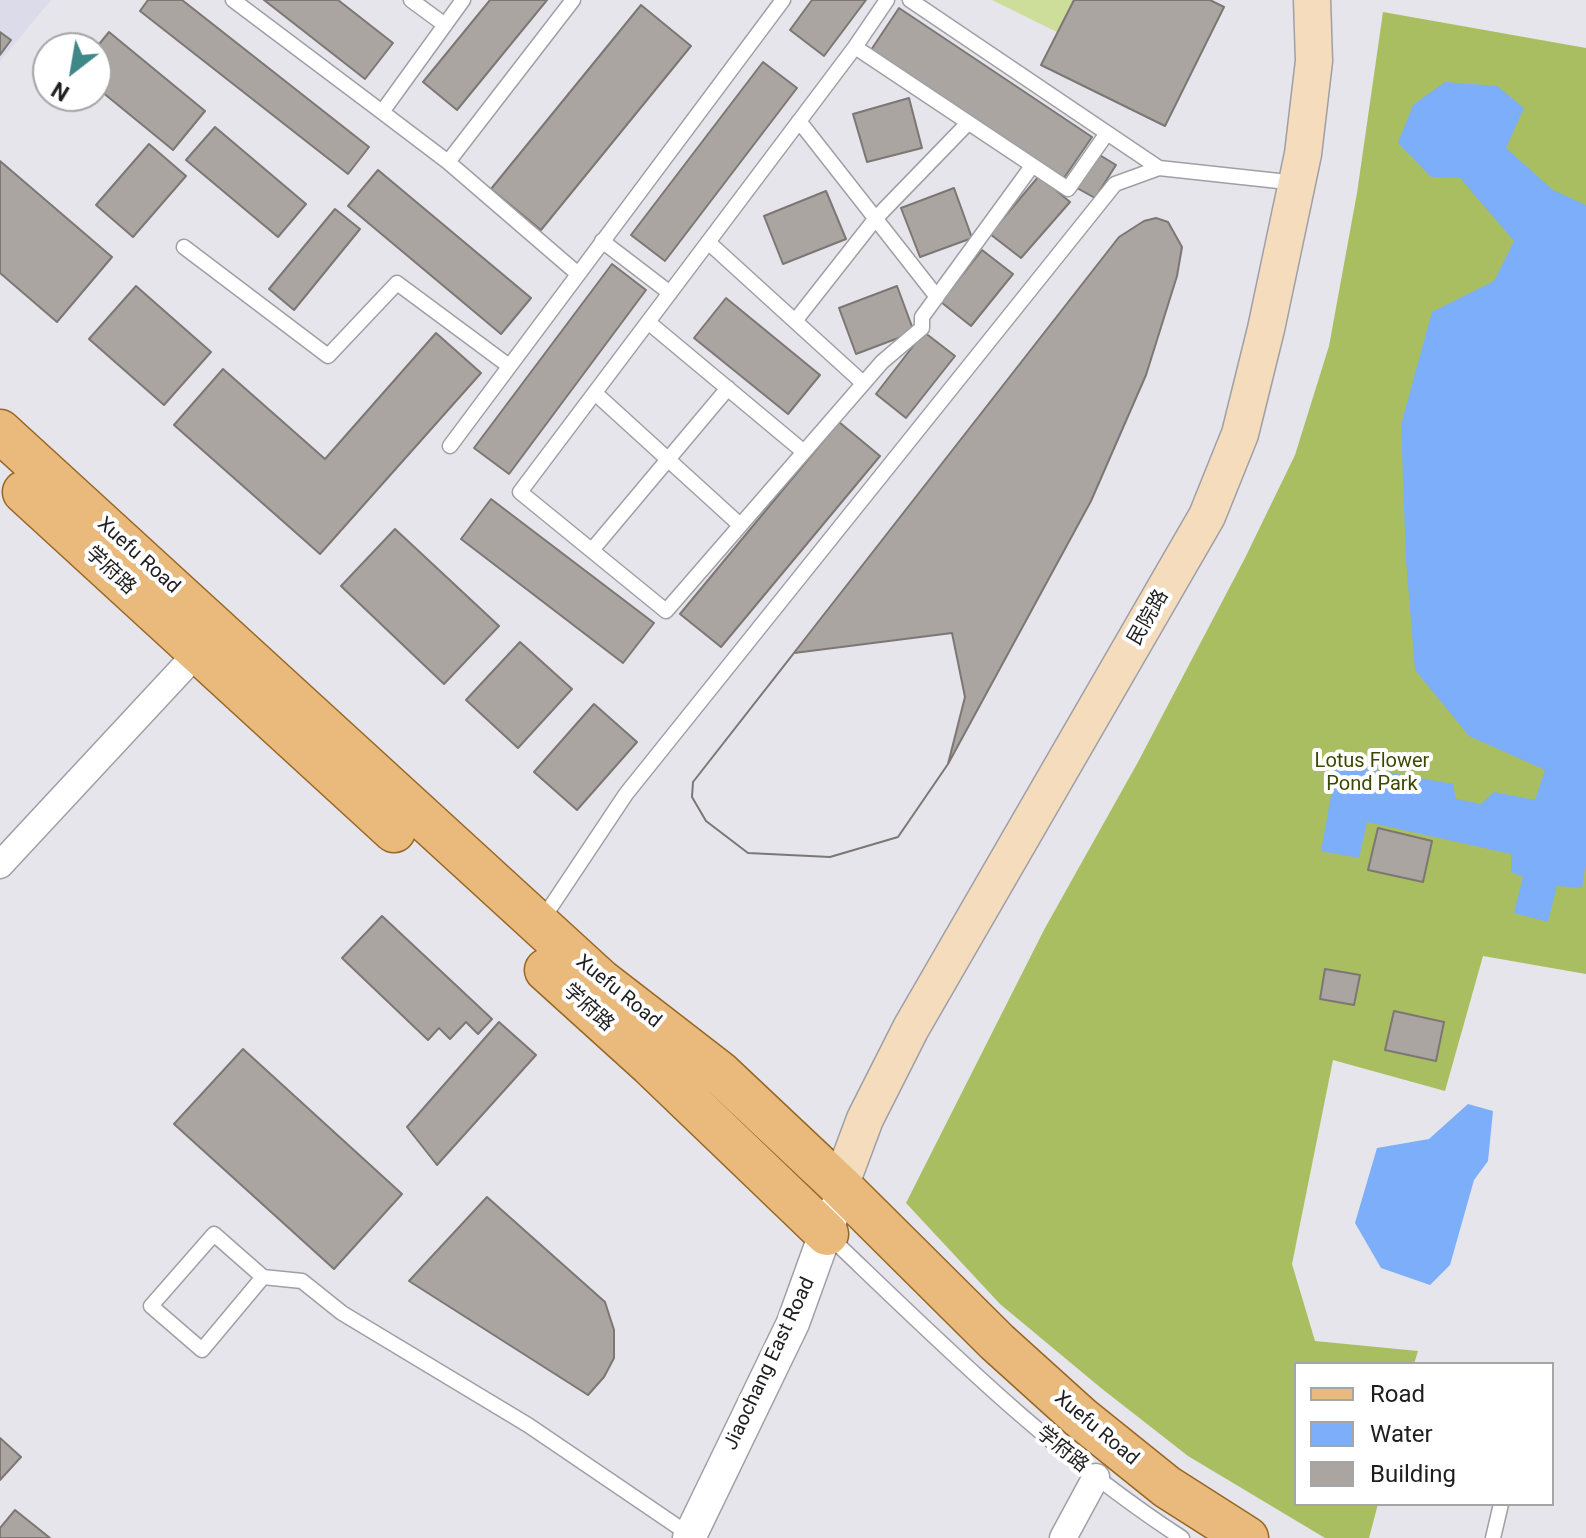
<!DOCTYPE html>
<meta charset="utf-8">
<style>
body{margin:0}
#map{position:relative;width:1586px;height:1538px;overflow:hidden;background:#e5e5eb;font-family:Roboto,sans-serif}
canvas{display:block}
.legend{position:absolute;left:1294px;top:1362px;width:260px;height:144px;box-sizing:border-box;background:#fff;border:2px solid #a5a5a6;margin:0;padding:10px 14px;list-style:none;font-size:24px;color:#1e1e20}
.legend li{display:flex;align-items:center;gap:16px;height:40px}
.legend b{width:40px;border:2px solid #a5a5a6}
.north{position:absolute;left:32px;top:32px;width:80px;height:80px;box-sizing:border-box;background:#fff;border:2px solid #a5a5a6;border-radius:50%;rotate:211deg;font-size:22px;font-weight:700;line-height:32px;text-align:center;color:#1e1e20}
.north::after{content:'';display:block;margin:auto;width:28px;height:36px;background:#408888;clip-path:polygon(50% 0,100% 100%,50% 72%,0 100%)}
</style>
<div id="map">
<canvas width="1586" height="1538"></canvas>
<ul class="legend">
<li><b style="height:10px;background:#e9ba7c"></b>Road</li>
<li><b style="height:22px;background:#7caefa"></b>Water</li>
<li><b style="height:22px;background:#aba5a2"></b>Building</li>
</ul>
<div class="north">N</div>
</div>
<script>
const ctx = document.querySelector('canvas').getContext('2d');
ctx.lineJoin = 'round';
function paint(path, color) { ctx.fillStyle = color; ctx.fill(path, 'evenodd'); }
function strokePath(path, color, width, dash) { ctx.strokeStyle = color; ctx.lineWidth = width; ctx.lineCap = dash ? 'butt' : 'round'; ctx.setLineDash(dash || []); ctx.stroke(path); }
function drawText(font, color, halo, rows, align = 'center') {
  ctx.font = font + ' Roboto,"Noto Sans SC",sans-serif'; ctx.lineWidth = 8; ctx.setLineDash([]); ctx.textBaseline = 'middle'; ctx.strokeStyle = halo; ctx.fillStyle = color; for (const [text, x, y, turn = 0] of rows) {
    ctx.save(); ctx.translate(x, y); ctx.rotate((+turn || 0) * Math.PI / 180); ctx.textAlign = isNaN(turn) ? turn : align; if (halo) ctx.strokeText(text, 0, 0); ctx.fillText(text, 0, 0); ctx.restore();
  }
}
paint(new Path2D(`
 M0,0h51l-51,61z`), '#dcdbe9');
paint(new Path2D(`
 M992,0h83l-16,33z`), '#cddd9a');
paint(new Path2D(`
 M1383,12l203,36v926l-103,-18 -38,135 -112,-31 -41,204 23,77 103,10 -4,13h-118v140h82l-9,34h-44l-137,-82 -87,-68 -101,-84 -94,-101 139,-275 93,-166 107,-204 50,-103 34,-109 28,-153z`), '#a9be60');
paint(new Path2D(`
 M1445,82l52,4 27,22 -18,40 47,42 33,15v657l-4,26 -25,-2 -9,36 -34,-9 9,-36 -12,-5v-18l-144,-32 -8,36 -38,-7 16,-88 116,21 3,15 25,5 13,-12 41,8 10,-30 -76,-34 -54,-66 -9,-110 -5,-135 31,-113 62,-31 20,-40 -54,-63 -29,-1 -33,-34 15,-38z
 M1468,1104l25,7 -5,50 -14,19 -24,85 -20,20 -49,-17 -26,-45 22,-75 52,-9z`), '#7caefa');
const building = new Path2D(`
 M148,0h34l187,147 -21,27 -208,-163z
 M264,0h74l55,43 -28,36z
 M490,0h57l-90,110 -34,-28z
 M812,0h54l-42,56 -34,-26z
 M1074,0h136l14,7 -59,119 -124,-61z
 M641,5l50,41 -150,184 -50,-41z
 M899,8l193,129 -28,41 -193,-128z
 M0,32l11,8 -11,15z
 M109,32l96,79 -32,39 -77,-63v-39z
 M763,62l34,26 -132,173 -34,-26z
 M909,98l13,50 -55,14 -14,-48z
 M215,127l91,77 -28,33 -92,-77z
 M149,144l37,32 -53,61 -37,-32z
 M1098,154l18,11 -21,33 -18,-10z
 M0,161l112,96 -55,65 -57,-49z
 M378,170l153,128 -30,36 -153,-128z
 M1039,176l31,26 -49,56 -31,-24z
 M954,188l18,50 -52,19 -19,-49z
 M826,191l20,48 -63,25 -19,-48z
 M335,209l25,20 -66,81 -25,-21z
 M1156,218l12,4 14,25 -5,29 -31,99 -55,126 -143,263 -50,73 -68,20 -82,-4 -42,-32 -14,-24 1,-15 426,-545 25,-16z
 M982,250l31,24 -42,52 -30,-24z
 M612,264l34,26 -137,184 -35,-26z
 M136,286l75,66 -47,53 -75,-66z
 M897,286l17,46 -58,22 -17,-46z
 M726,298l94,77 -32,39 -94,-76z
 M924,332l31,24 -49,62 -30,-24z
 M436,333l45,40 -161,181 -146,-129 49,-56 102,90z
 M839,422l41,34 -159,191 -41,-33z
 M491,499l163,124 -31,40 -162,-124z
 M395,529l104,97 -55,58 -103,-98z
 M952,633l13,64 -17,67 -50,73 -68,20 -82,-4 -42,-32 -14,-24 1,-15 101,-129z
 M520,642l52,47 -54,59 -52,-48z
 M594,704l43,38 -60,68 -43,-38z
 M1378,828l54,13 -9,41 -55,-12z
 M382,916l110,103 -14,15 -12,-12 -16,17 -11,-11 -11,12 -86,-82z
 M1325,969l35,6 -6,30 -34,-6z
 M1394,1011l50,11 -8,39 -51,-11z
 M499,1022l37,33 -99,110 -30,-38z
 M243,1049l159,145 -68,75 -160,-145z
 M487,1197l118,105 9,28v28l-10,19 -16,18 -179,-114z
 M0,1438l21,19 -21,23z
 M15,1510l35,28h-50v-10z`);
paint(building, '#aba5a2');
strokePath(building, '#7c7774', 2);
const service = new Path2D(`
 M233,0l149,112 81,-112
 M411,0l34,25
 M887,0l-32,47 213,142 39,-56
 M910,0l249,168
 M855,47l-335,445 146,119 216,-249 40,-34v-11l110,-151
 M382,112l66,50 125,-162
 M799,121l138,176
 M448,162l130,112
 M602,241l68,52
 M708,242l155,141
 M184,247l144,109 69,-73 112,83
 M795,321l81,-103 92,-95
 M648,322l156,130
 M595,393l145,132
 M450,446l333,-446
 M592,550l136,-162
 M542,920l84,-126 489,-610 44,-16 138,15
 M214,1234l49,43 -61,73 -51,-44z
 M830,1237c112,107 221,216 352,301
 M263,1277l39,4 40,32 186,112 162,110
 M1493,1538l8,-34`);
const minor = new Path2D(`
 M0,865l198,-213
 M1063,1538l33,-61`);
const tertiary = new Path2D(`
 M689,1538l104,-215 40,-111`);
const secondary = new Path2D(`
 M840,1186l25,-67 46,-91 296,-512 33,-82 26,-105 37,-175 11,-93 -2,-61`);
const primary = new Path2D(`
 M0,431l600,549 119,92 121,114 157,156 83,75 87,70 80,51
 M24,492l370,339
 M546,970l105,95 176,169`);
strokePath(service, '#9f9fa5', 17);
strokePath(minor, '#9f9fa5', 29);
strokePath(tertiary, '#9f9fa5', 35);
strokePath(secondary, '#9f9fa5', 39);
strokePath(primary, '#986623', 45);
strokePath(service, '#fff', 14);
strokePath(minor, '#fff', 26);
strokePath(tertiary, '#fff', 32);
strokePath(secondary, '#f4dcbd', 36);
strokePath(primary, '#e9ba7c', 42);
drawText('20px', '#1e1e20', '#fff', [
 ["Xuefu Road",138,556,42],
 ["学府路",110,571,43],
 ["民院路",1149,618,-60],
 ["Xuefu Road",618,992,39],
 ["学府路",588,1008,42],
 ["Jiaochang East Road",770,1364,-65],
 ["Xuefu Road",1096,1429,40],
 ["学府路",1062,1450,39]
]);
drawText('20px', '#3c4800', '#fff', [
 ["Lotus Flower",1372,762],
 ["Pond Park",1372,785]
]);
</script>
